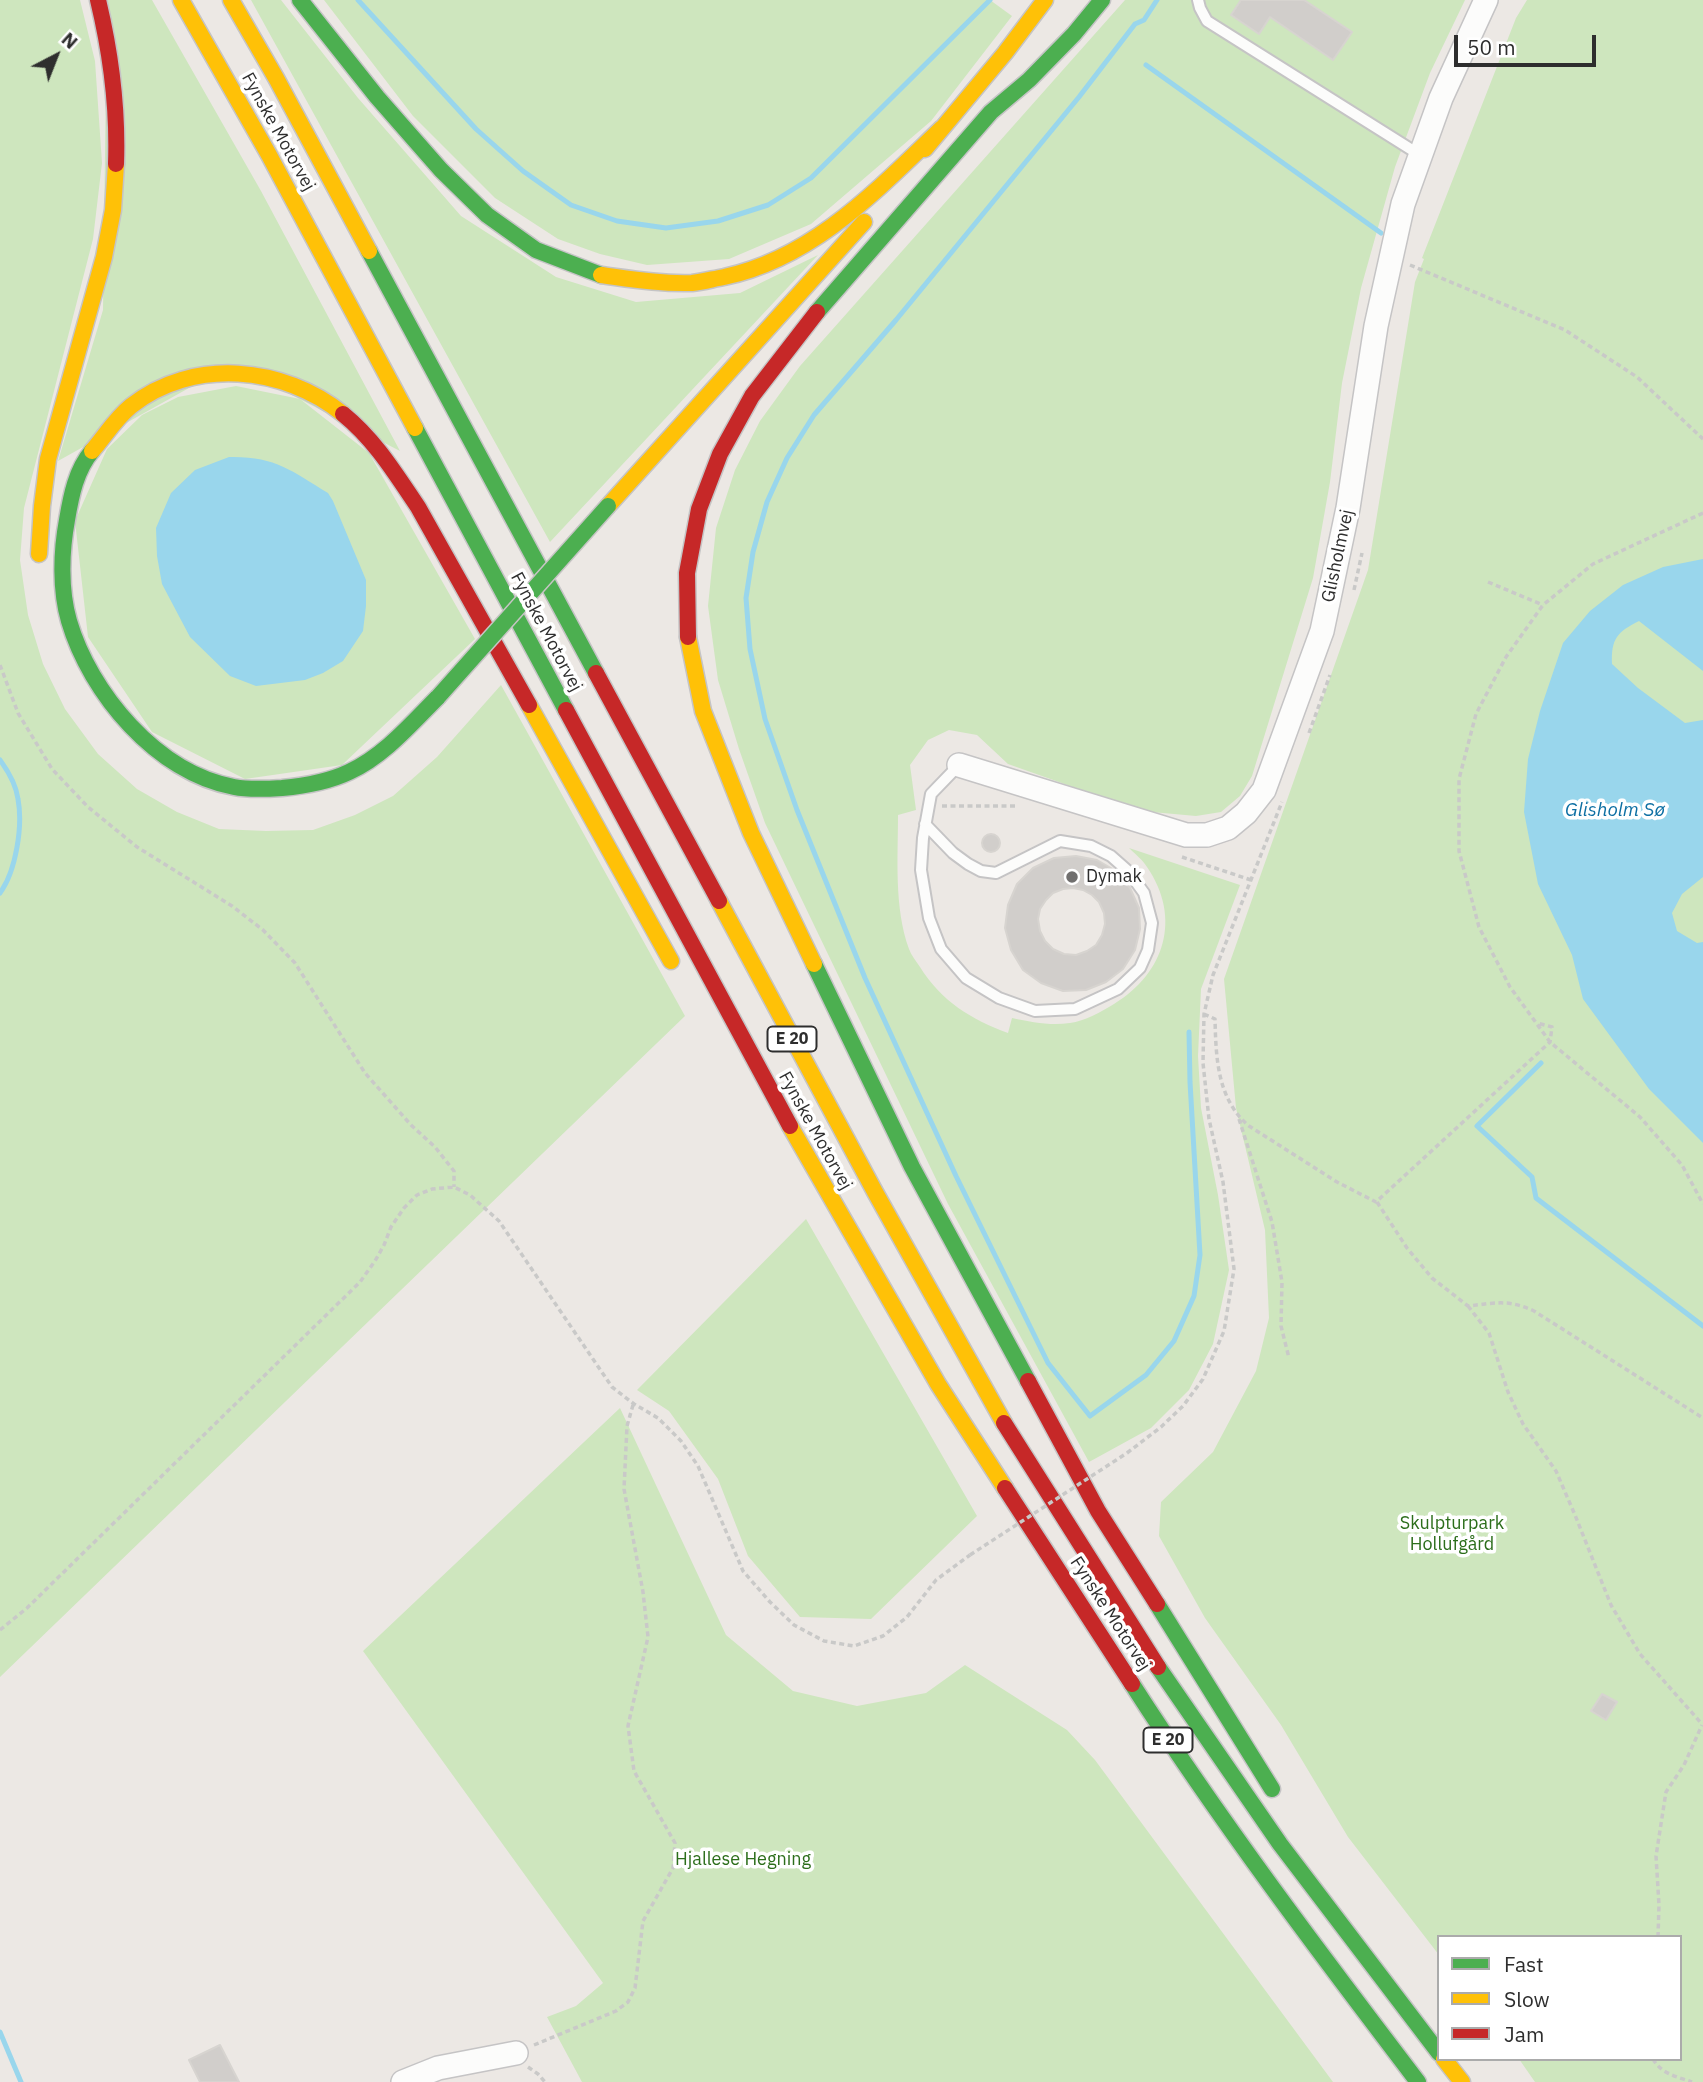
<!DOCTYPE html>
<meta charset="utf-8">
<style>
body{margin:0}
#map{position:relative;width:1703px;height:2082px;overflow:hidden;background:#ece8e4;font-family:"IBM Plex Sans",sans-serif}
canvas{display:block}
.legend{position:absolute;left:1437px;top:1935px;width:245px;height:126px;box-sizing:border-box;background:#fff;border:2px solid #ababab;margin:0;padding:9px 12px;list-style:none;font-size:21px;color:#2e2e2e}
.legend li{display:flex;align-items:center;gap:14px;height:35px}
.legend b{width:35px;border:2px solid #ababab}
.north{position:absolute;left:21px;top:21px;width:70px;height:70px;-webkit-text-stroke:5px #fff;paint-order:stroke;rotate:42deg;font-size:19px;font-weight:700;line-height:28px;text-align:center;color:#2e2e2e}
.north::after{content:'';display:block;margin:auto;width:24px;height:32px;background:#2e2e2e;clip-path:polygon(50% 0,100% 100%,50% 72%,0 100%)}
.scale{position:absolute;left:1454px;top:35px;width:142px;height:32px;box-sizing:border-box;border:4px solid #2e2e2e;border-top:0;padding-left:9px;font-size:21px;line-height:24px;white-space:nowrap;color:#2e2e2e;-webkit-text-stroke:5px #fff;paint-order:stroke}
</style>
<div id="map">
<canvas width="1703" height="2082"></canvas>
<ul class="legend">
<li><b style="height:9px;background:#4caf50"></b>Fast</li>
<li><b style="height:9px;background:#ffc107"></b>Slow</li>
<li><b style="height:9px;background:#c62828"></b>Jam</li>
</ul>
<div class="north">N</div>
<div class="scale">50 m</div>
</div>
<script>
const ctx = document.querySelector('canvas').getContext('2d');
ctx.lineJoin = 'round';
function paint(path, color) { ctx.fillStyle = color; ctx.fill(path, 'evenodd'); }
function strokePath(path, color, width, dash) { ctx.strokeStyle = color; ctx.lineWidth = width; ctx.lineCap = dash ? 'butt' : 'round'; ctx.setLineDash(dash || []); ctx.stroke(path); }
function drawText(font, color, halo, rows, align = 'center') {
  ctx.font = font + ' "IBM Plex Sans",sans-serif'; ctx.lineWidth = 7; ctx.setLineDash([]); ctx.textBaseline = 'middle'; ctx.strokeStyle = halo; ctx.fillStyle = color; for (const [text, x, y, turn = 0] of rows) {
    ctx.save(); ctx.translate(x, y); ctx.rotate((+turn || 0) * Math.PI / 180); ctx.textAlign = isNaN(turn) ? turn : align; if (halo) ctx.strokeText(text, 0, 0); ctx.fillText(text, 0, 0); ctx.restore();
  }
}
paint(new Path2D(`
 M0,0h80l15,61 7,102 -9,76 -69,269 -4,52 8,55 15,49 22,45 33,45 39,35 40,23 42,17 47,2 47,-1 42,-15 38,-19 44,-39 64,-72 184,331 -685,661z
 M107,0h45l109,191 139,260 -168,-87 -174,97 45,-151z
 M251,0h30l77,98 103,118 95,61 80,25 104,-9 78,-38 -268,287z
 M324,0h666l22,16 -81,105 -120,103 -82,35 -82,6 -47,-11 -42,-15 -63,-41 -82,-82z
 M1125,0h340l-35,73 -35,94 -34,121 -19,95 -12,99 -17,96 -61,198 -12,20 -19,16 -25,4 -55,-5 -133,-47 -31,-29 -28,-5 -21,10 -18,25 6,45 -18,5c0,43 -4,92 11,134 2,6 7,12 11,18 21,34 52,53 88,66l4,-15c20,4 38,8 58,5 15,-2 31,-11 44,-19 51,-31 68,-86 33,-137 -4,-7 -12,-13 -18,-19l111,37 -39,104 -3,67 3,52 17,87 11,75 -16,74 -24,46 -38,38 -62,34 -141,-258 -183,-381 -26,-74 -21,-69 -10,-74 8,-78 19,-58 25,-49 40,-55z
 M1527,0h176v2082h-168l-16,-23h161v-122h-241v18l-91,-118 -67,-112 -76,-107 -46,-82 2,-34 52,-50 43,-81 13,-53 -4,-88 -29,-122 -12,-129 144,-409 47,-288 9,-23 -2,-1 94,-240z
 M236,386l64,13 69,54 106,186 -133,126 -97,14 -93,-47 -64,-95 -13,-116 32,-72 35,-34 36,-18z
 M806,1219l171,297 -106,103 -71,-2 -52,-61 -30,-77 -49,-68 -32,-21z
 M620,1408l106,227 67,56 64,15 69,-13 39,-28 102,65 28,30 238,322h-751l-35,-65 29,-11 27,-23 -240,-332z`), '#cee6be');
paint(new Path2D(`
 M229,457c46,-1 61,13 99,36l5,8 33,79v26l-3,25 -20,30 -20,12 -18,7 -49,6 -26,-10 -40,-39 -28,-53 -5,-28 -1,-28 15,-35 24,-23z
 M1703,559v112l-64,-50c-22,11 -28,18 -27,43l26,24 47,35 18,-3v157l-21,17 -10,19 5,18 20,12 6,-1v201l-54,-54 -66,-90 -11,-44 -34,-71 -14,-72 4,-53 12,-48 23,-68 27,-32 33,-26 40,-18z`), '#99d6ec');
strokePath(new Path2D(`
 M358,0l118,129 47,42 48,34 46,16 49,7 52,-7 50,-16 43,-27 179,-178
 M1157,0l-13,20 -9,4 -56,73 -183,223 -82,95 -27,43 -20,44 -14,50 -7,46 4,51 15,70 32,91 68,168 91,198 92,187 42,53 56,-41 28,-34 20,-45 6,-41 -10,-173 -1,-50
 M1146,65l235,168
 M0,760c8,11 16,24 18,39 5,27 -2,72 -18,94
 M1541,1063l-64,63 55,51 4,21 167,128
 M0,2032l21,50`), '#99d6ec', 5);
const building = new Path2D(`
 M1241,0h63l48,32 -19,28 -63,-43 -11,17 -28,-19z
 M982 843a9 9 0 1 1 18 0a9 9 0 1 1-18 0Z
 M1076,856l21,4 19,11 14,17 9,20 1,21 -5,21 -12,19 -17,13 -20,8 -23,1 -22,-8 -18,-13 -12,-20 -6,-22 3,-23 9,-21 16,-16 21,-10zM1073,888l10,2 9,5 7,7 5,11 1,11 -3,11 -6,10 -9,6 -11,4 -12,-1 -11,-5 -8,-8 -5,-10 -2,-12 2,-10 6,-9 7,-7 10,-4z
 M1602,1694l15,8 -11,18 -15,-9z
 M220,2045l19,37h-39l-11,-22z`);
paint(building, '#d1cecb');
strokePath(building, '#d7d4d0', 2);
const lane = new Path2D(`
 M1198,0l2,8 7,13 213,134
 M925,824l28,29 15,11 13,7 15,2 64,-32 31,5 20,10 17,15 16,22 8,30 -4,27 -8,18 -22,21 -43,20 -40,2 -36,-13 -33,-20 -25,-29 -12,-31 -8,-48 2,-32 8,-44 28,-29`);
const street = new Path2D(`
 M959,765l227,70h21l21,-7 18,-15 18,-23 58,-159 26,-123 28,-182 27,-122 38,-106 45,-98
 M403,2082l35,-14 78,-15`);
const fast = new Path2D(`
 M300,0l77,97 64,73 46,45 49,35 65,25
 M369,251l227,422
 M817,312l174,-200 38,-32 45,-46 28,-34
 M415,428l151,282
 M92,451c-16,19 -21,45 -25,69 -6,32 -7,70 2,101 21,72 88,152 165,166 15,3 33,2 48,1 22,-2 46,-6 67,-16 35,-16 62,-48 89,-75
 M814,964l98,203 116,214
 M1157,1604l115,185
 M1158,1667l122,177 159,209
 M1132,1684c88,137 187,268 286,398`);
const slow = new Path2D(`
 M181,0l88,155 146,273
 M231,0l45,78 93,173
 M925,149l80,-96 40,-53
 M601,275c30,4 60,9 91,8 10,-1 21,-4 32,-6 90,-19 154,-88 218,-149
 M92,451c13,-15 23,-32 39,-45 62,-49 153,-40 212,8
 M608,506l256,-284
 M39,554l3,-48 6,-47 56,-202 9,-47 3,-46
 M688,637l15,74 48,122 63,131
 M529,705l142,256
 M719,901l156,291 129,231
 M790,1126l148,258 67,104
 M1444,2059l18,23`);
const jam = new Path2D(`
 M98,0c13,54 20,109 18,164
 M343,414c32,26 52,59 75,93l111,198
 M688,637l-1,-64 12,-64 21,-55 32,-58 65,-84
 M596,673l123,228
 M566,710l224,416
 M1028,1381l70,130 59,93
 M1004,1423l154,244
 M1005,1488l127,196`);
strokePath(lane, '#c5c4c5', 14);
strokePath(street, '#c5c4c5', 26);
strokePath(fast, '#c5c4c5', 19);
strokePath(slow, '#c5c4c5', 19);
strokePath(jam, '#c5c4c5', 19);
strokePath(new Path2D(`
 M1410,265l155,65 72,47 66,62
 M1703,513l-110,51 -50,41 -37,52 -30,57 -17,65v72l20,76 31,60 40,55 90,75 42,48 21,39
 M1488,582l55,23
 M1354,590l8,-37
 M0,665l18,48 34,56 36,38 49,40 95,59 31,24 32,33 70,110 46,52 24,22 19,24v16
 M1309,733l21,-58
 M942,806h76
 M1182,857l69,23
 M1204,1014l11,5c1,39 2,80 34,107l88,56 39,20 174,-160 2,-15 -15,-4
 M1239,1119l33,103 10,60 -1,44 8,32
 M1377,1202l30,46 25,30 36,28c28,-3 40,-7 66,5l169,107
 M1468,1306l21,27 19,59 15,32 33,47 19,44 36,90 29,49 62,70
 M1127,1453l34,-26 22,-21 20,-27 21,-48 10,-62 -11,-87 -14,-63 -6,-56 1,-49 9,-39 69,-173
 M0,1630l27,-22 333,-326 15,-21 9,-16 7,-18 13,-19 13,-13 15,-6 22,-2 16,8 29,26 113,166 22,17 24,14 23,23 17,25 45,105 27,31 24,23 30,16 30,5 29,-10 24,-19 29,-37 34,-25
 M1658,1937l1,-32 -3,-49 10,-64 18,-27 18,-40
 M534,2045l82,-34 12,-9 7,-14 8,-67 30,-53 2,-25 -41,-72 -6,-45 20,-89 -5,-45 -19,-103 3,-63 6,-21
 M1653,2059c8,15 25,18 39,23
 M528,2067l10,7 7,8`), '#c9c9c8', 3.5, [5, 3.5]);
strokePath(lane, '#fcfcfb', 10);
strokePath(street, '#fcfcfb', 23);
strokePath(fast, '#4caf50', 16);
strokePath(slow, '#ffc107', 16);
strokePath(jam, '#c62828', 16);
const fastBridge = new Path2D(`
 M438,697l170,-191`);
strokePath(fastBridge, '#c6c5c4', 19, []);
strokePath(new Path2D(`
 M970,1555l157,-102`), '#c9c9c8', 3.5, [5, 3.5]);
strokePath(fastBridge, '#4caf50', 16);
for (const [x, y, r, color] of [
 [1072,877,7,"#706f6e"]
]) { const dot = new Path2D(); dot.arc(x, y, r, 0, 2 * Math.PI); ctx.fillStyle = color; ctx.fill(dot); strokePath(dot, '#fff', 2.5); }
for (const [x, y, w] of [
 [792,1039,49],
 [1168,1740,49]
]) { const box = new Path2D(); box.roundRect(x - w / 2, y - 12.5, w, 25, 5); ctx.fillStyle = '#fff'; ctx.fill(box); strokePath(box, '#2e2e2e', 2); }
drawText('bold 16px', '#2e2e2e', null, [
 ["E 20",792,1039],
 ["E 20",1168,1740]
]);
drawText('18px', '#2e2e2e', '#fff', [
 ["Fynske Motorvej",278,132,61],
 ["Glisholmvej",1338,556,-78],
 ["Fynske Motorvej",546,632,62],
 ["Fynske Motorvej",815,1131,61],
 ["Fynske Motorvej",1110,1614,57]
]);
drawText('18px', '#2e2e2e', '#fff', [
 ["Dymak",1086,877]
], 'left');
drawText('18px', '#2c6e1b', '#fff', [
 ["Skulpturpark",1452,1524],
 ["Hollufgård",1452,1545],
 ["Hjallese Hegning",743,1860]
]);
drawText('italic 19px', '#0d6fa3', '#fff', [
 ["Glisholm Sø",1615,811]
]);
</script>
